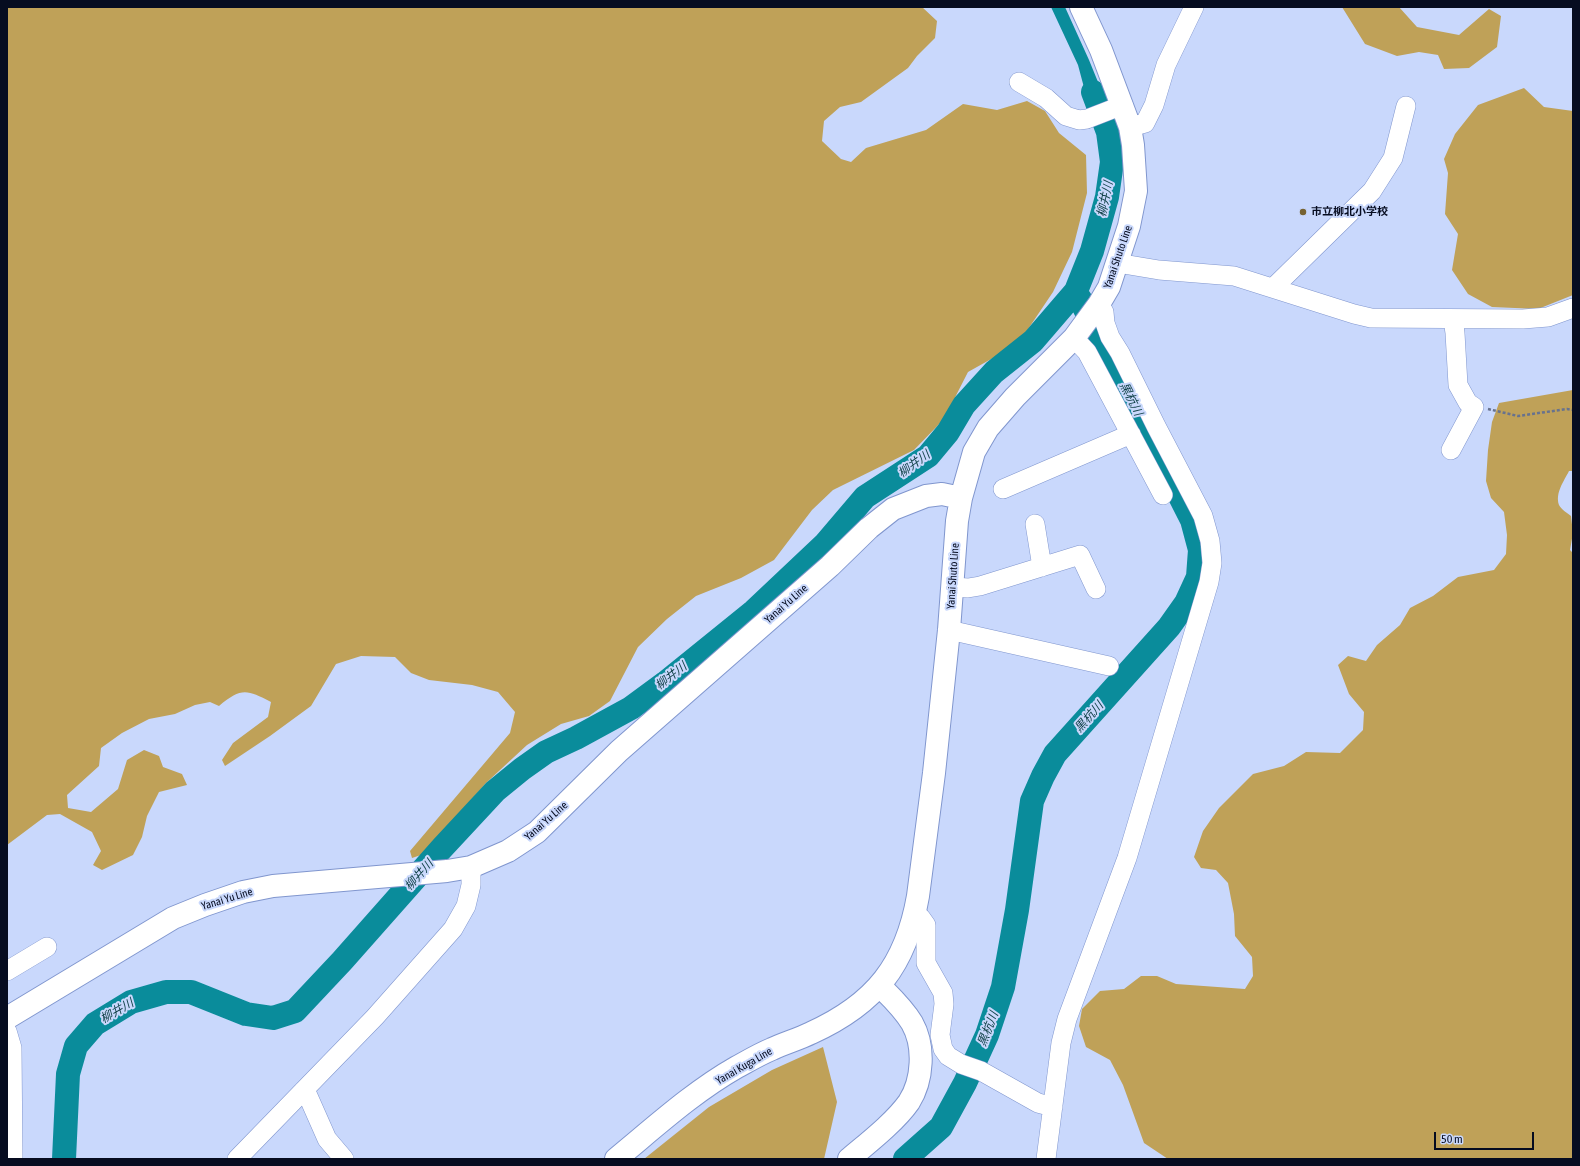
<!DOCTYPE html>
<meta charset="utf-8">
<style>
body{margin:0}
#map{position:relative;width:1580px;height:1166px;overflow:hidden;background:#c9d8fc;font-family:"Asap Condensed",sans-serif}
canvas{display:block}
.frame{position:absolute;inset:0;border:8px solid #060c20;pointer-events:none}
.scale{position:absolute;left:1434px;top:1132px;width:100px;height:18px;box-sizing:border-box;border:2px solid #060c20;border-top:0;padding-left:5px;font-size:12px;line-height:14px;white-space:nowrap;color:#060c20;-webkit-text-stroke:3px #c9d8fc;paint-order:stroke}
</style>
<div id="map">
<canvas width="1580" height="1166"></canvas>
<div class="frame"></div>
<div class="scale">50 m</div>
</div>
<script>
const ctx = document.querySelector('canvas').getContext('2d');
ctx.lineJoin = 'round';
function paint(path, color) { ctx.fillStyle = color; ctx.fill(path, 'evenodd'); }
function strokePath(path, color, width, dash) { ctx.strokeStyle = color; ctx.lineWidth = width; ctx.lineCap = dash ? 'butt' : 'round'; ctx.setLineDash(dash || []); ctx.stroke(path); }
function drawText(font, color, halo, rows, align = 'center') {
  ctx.font = font + ' "Asap Condensed","Noto Sans JP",sans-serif'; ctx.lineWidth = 4; ctx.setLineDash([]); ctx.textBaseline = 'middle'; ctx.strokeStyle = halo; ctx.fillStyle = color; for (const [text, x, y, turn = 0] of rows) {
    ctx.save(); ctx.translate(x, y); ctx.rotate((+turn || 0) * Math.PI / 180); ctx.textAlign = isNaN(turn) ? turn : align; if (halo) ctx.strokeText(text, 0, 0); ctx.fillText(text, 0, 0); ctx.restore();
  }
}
paint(new Path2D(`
 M7,7h915l15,14 -2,17 -18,18 -9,12 -47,34 -21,5 -16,14 -2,20 19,18 10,3 15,-14 60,-18 37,-26 34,6 30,-9 18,10 14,22 27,22 1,38 -15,59 -19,40 -35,52 -50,28 -24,47 -30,31 -81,40 -21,20 -38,50 -33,18 -45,18 -29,23 -29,28 -28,54 -21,15 -28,8 -34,21 -41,38 -62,71 -12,4 -2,-7 100,-118 5,-21 -17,-20 -26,-7 -43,-5 -18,-7 -16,-16 -34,-1 -25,8 -25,42 -41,30 -45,30 -3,-6 11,-17 35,-26 3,-15c-25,-13 -30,-14 -52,4l-9,-4 -15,3 -20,9 -26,5 -27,14 -21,15 -2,18 -32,29 1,13 23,4 27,-23 9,-29 17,-10 15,6 4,11 19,7 5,11 -28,7 -12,24 -5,21 -9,18 -31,15 -9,-5 8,-14 -9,-19 -32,-18 -13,1 -40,30z
 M1342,7h57l18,20 42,8 30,-26 12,7 -4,31 -28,21 -25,1 -6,-14 -19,-3 -22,4 -32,-12z
 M1524,88l20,19 29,4v184l-35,14 -46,-2 -24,-13 -16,-24 6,-36 -13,-20 3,-41 -4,-14 11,-25 23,-29z
 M1573,390v81h-4c-5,10 -14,22 -10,34 2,4 8,8 12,11l2,17 -3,17 3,3v606h-405l-24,-16 -21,-58 -13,-25 -24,-13 -7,-21 3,-17 18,-18 24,-2 17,-13h16l19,8 69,5 8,-13 -1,-19 -17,-21 -1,-22 -6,-31 -12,-13 -15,-2 -7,-11 9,-26 16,-23 34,-34 31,-8 22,-14 34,1 23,-23 1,-18 -15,-18 -11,-29 10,-9 18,5 11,-16 23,-20 10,-17 23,-12 25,-19 36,-7 12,-16 1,-19 -3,-23 -13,-14 -5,-17 2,-31 4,-28 7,-19z
 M823,1047l14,55 -13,57h-180l65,-52 63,-37z`), '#bfa158');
paint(new Path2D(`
 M1051,7h14l24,53 18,44 -17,6 -12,-45z`), '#0a8c9b');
strokePath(new Path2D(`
 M64,1159l4,-85 8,-28 19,-22 36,-22 35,-10h25l55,22 27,4 22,-7 47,-50 100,-113 53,-57 27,-22 24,-17 30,-14 55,-30 34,-25 89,-72 71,-67 40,-47 63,-41 20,-24 16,-27 30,-33 39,-31 43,-50 16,-40 15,-54 5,-35 -4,-30 -15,-40
 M905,1159l36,-32 24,-44 22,-48 16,-48 14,-77 15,-109 11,-25 12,-22 114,-127 17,-24 12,-26 2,-27 -8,-30 -112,-221`), '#0a8c9b', 24);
const minor = new Path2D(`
 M1019,82l27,16 20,18 13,4 8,-1 36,-14
 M1130,127l15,-4 9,-18 12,-40 28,-58
 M1117,263l42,7 75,6 120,38 17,4 152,1 25,-2 25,-9
 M1273,288l99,-97 21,-33 13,-52
 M1074,338l13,14 76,143
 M1451,450l23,-43 -6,-4 -10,-18 -3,-52 -2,-14
 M1003,489l128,-55
 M1035,524l7,43
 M952,587l16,1 12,-2 100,-31 16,34
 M949,630l160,36
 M915,915l6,3 5,7v38l17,30 1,11 -4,31 3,14 5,7 13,8 20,7 57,32 15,4
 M7,971l40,-24
 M7,1031l5,17 1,111
 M304,1090l4,6 19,43 17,20
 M237,1159l138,-142 78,-88 13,-23 5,-21v-18
 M1046,1159l15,-116 6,-24 60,-161 82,-276 3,-19 -2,-22 -7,-25 -47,-90 -36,-73 -10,-16 -5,-14 -1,-11 -5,-8`);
const major = new Path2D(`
 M7,1018l166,-100 32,-13 38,-13 30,-6 174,-15 24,-4 37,-16 29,-19 82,-81 211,-185 39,-38 24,-19 33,-13 16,-2 19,4
 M616,1159c39,-32 77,-67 121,-92 11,-6 23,-13 35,-18 13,-6 27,-10 39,-16 64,-29 95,-68 107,-137l16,-123 15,-143 8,-109 4,-23 13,-46 14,-24 27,-31 59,-59 25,-34 10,-17 20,-61 7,-35 -3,-46 -3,-18 -29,-77 -20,-43
 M849,1159c19,-16 46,-37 60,-57 14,-22 16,-56 3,-79 -9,-15 -21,-26 -32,-37`);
strokePath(minor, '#8096ce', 20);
strokePath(major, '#8096ce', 24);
strokePath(new Path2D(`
 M1488,409l30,7 49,-7 6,1`), '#67728e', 2.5, [3, 2]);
strokePath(minor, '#fff', 19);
strokePath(major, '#fff', 22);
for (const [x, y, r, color] of [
 [1303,212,4,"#766231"]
]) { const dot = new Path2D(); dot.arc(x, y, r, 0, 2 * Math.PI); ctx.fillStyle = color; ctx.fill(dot); strokePath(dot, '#c9d8fc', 1.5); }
drawText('bold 11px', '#060c20', '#c9d8fc', [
 ["市立柳北小学校",1311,212]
], 'left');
drawText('11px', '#060c20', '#c9d8fc', [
 ["Yanai Shuto Line",1118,257,-71],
 ["Yanai Shuto Line",953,576,-86],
 ["Yanai Yu Line",786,604,-41],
 ["Yanai Yu Line",546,821,-41],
 ["Yanai Yu Line",227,899,-17],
 ["Yanai Kuga Line",744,1066,-30]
]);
drawText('italic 12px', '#13434a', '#c9d8fc', [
 ["柳井川",1105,199,-78],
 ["黒杭川",1131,399,63],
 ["柳井川",914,464,-36],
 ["柳井川",671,676,-38],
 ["黒杭川",1089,717,-48],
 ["柳井川",419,875,-48],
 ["柳井川",117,1011,-30],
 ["黒杭川",988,1029,-69]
]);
</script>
